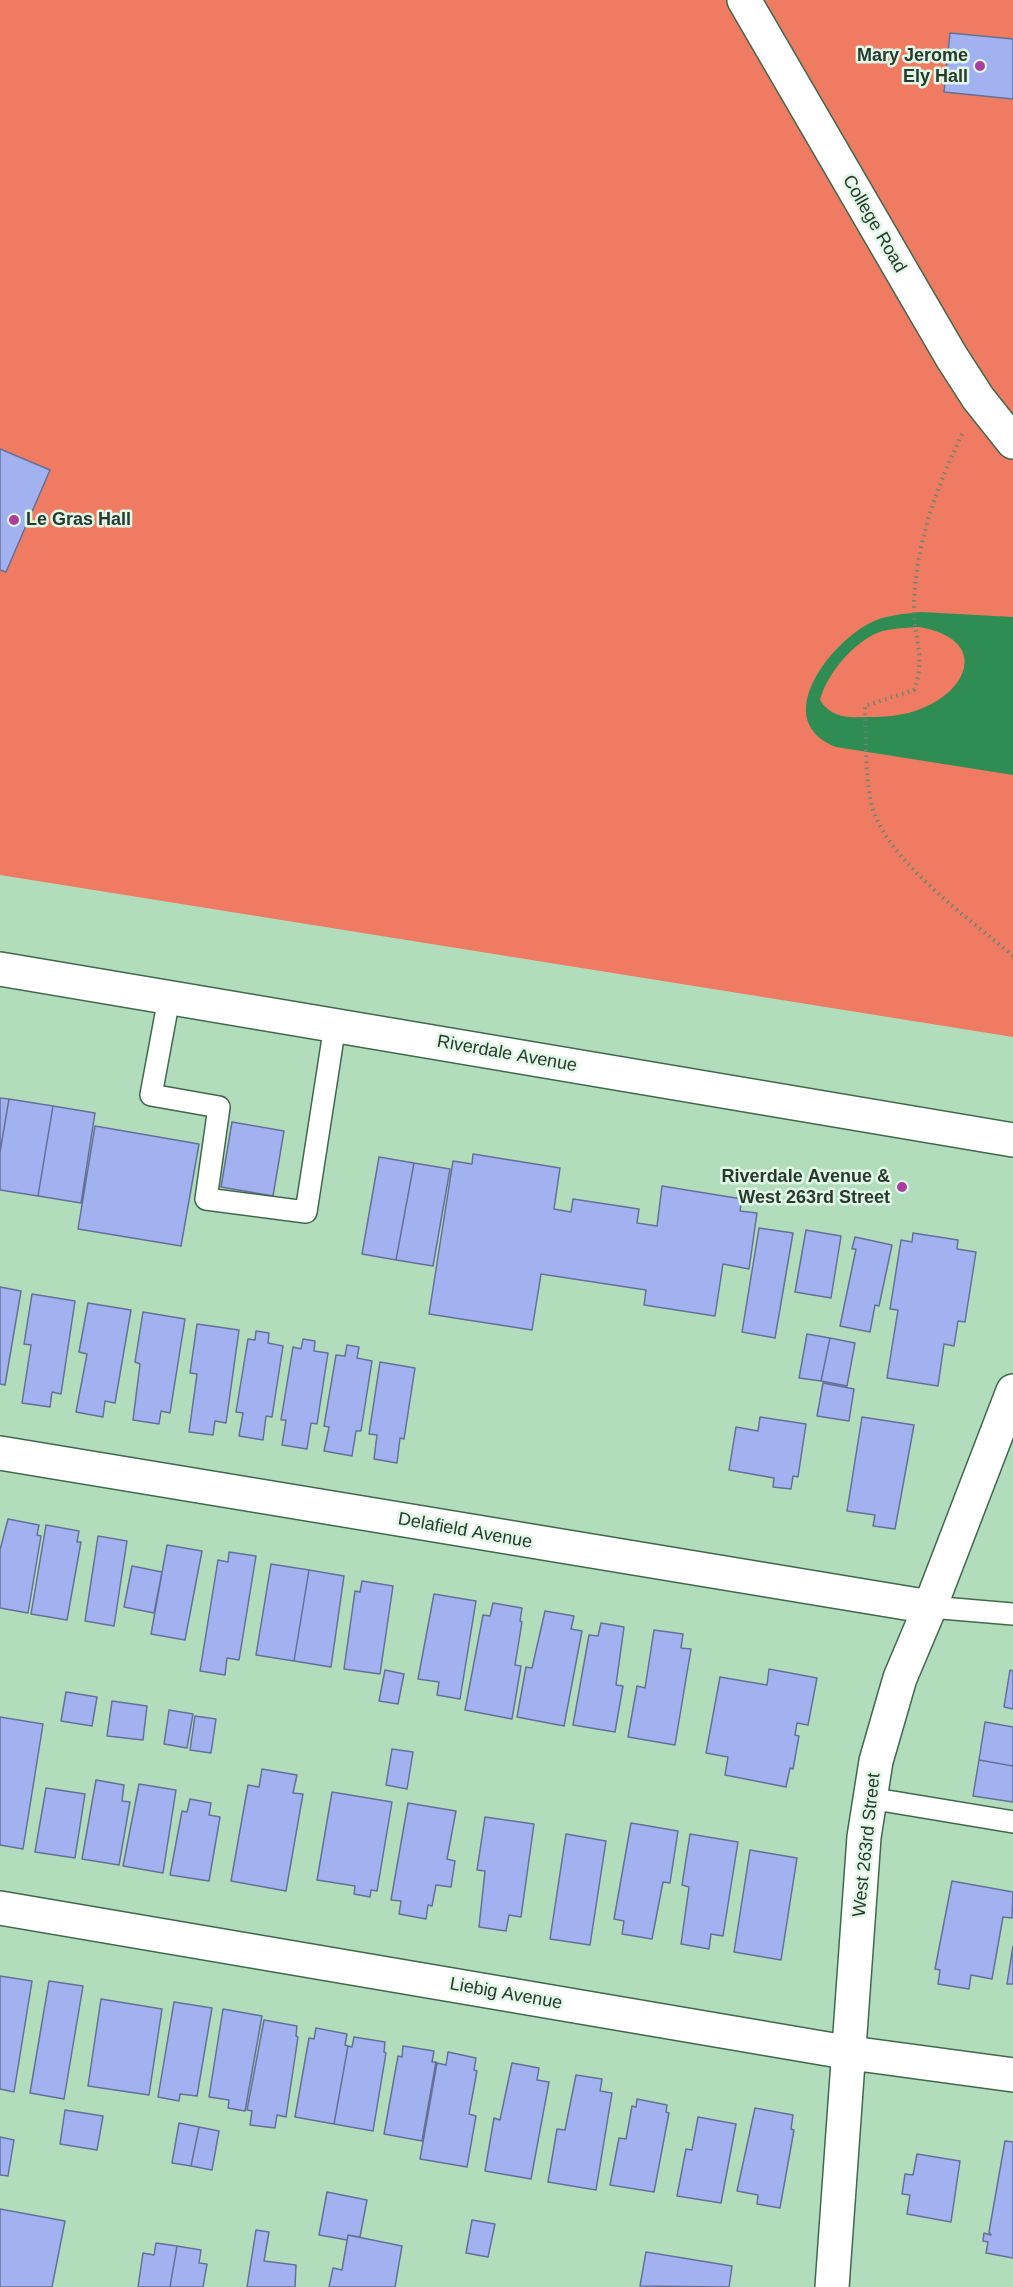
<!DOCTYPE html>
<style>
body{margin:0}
canvas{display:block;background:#b2ddbd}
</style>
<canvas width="1013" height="2287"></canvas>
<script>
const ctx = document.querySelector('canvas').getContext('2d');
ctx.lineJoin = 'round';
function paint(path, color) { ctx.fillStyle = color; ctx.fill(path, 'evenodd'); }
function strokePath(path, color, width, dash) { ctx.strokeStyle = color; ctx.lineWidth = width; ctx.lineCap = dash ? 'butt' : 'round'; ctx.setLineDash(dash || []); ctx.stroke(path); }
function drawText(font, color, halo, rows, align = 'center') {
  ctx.font = font + ' Arial,sans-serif'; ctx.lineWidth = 5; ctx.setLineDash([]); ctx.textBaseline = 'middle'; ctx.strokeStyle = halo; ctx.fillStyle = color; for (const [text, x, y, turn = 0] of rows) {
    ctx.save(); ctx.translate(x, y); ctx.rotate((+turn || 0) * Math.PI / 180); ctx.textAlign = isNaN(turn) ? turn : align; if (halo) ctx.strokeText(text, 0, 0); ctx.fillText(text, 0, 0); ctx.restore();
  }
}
paint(new Path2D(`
 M0,0h1013v1037l-1013,-162z`), '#ef7b63');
paint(new Path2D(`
 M921,612l92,5v158l-177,-28c-66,-26 -8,-101 32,-123 16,-9 35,-10 53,-12zM919,627c71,12 51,66 -4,84 -15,5 -31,6 -46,6 -20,1 -38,1 -49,-17 7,-26 32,-56 57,-67 13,-5 28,-5 42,-6z`), '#2f8d54');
const building = new Path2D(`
 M950,33l63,6v60l-69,-7z
 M0,449l50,21 -44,102 -6,-2z
 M0,1098l9,1 -9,53z
 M9,1099l44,7 -15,90 -38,-6v-38z
 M53,1106l42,7 -14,90 -43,-7z
 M232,1122l52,9 -11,65 -52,-9z
 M95,1126l104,18 -18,102 -103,-17z
 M473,1154l87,14 -6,41 17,3 2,-13 66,10 -2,14 20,3 5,-40 80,13 -2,12 17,2 -8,56 -26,-5 -8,52 -71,-11 2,-15 -105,-16 -9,56 -103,-16 24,-153 19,3z
 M379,1157l35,6 -18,97 -34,-6z
 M414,1163l36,6 -17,97 -37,-6z
 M759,1228l34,5 -18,105 -33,-6z
 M806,1230l35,6 -10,62 -36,-6z
 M913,1233l45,7 -1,9 19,3 -11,70 -7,-1 -4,25 -10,-2 -6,42 -51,-8 11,-68 -8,-1 11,-69 11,2z
 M855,1237l37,8 -13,61 -4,-1 -5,27 -30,-6 16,-77h-4z
 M0,1287l21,4 -16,94 -5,-1z
 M32,1294l43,7 -14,93 -9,-2 -2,15 -28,-4 9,-58 -7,-1z
 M88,1303l43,7 -16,93 -10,-2 -2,16 -27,-5 11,-58 -8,-2z
 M143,1312l42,7 -15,94 -9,-2 -2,13 -26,-4 7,-56 -5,-2z
 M197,1324l42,6 -13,93 -11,-2 -2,14 -24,-3 8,-58 -7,-1z
 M256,1331l13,2 -1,10 15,3 -11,71 -6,-1 -3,24 -24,-4 4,-23 -7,-1 12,-73 7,1z
 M807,1334l23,4 -9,43 -22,-3z
 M830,1338l25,5 -8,43 -26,-5z
 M303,1339l12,2 -1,10 14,2 -11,71 -6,-1 -4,26 -25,-4 4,-25h-5l12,-73 8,2z
 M347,1345l12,2 -2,11 15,3 -11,70h-5l-4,25 -28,-5 5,-24 -5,-1 12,-71 9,1z
 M380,1362l35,6 -11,71 -4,-1 -3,25 -23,-4 3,-24 -8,-1z
 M823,1383l31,6 -5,32 -32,-5z
 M760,1417l46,7 -8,53 -5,-1 -2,13 -18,-2 1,-9 -45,-8 7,-43 22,4z
 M862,1417l52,8 -19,104 -22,-3 2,-11 -28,-4z
 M8,1519l31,6 -2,10 4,1 -13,77 -28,-5v-58z
 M46,1525l33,6 -2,11h4l-14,78 -36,-6z
 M98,1536l29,5 -13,85 -29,-5z
 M167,1545l35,6 -17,89 -34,-6z
 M229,1552l27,4 -17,104 -12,-2 -2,17 -25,-4 18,-111 10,2z
 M271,1564l38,6 -15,91 -38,-6z
 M132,1566l30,6 -8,41 -30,-6z
 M309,1570l35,6 -13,91 -37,-6z
 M362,1581l31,5 -13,88 -36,-5 11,-78 5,1z
 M434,1594l42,7 -16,98 -23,-4 2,-13 -21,-3z
 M493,1603l29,5 -2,13 2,1 -7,43 6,1 -9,53 -47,-9 18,-95 7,1z
 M545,1611l29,5 -3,13 11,2 -18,95 -47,-9 9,-50 6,1z
 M601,1623l23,4 -8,58 7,1 -8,46 -42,-7 16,-90 9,1z
 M654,1630l29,4 -2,14 10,1 -16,96 -47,-8 9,-51 8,2z
 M769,1669l48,9 -9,47 -11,-2 -2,12 4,1 -6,33 -3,-1 -4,19 -61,-12 3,-18 -22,-4 14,-76 47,8z
 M385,1670l19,4 -6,30 -19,-3z
 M1010,1670l3,1v38l-9,-2z
 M66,1692l31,5 -5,29 -31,-5z
 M112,1701l35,5 -4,34 -36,-4z
 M169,1710l24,4 -6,34 -23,-4z
 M195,1716l21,3 -5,34 -21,-3z
 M0,1717l43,7 -20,125 -23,-4z
 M985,1722l28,5v39l-34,-6z
 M392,1749l21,3 -6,37 -21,-4z
 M979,1760l34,6v36l-40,-6z
 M262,1769l35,6 -4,18 10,1 -17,97 -55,-10 17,-96 11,2z
 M96,1780l28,5 -2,16 8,1 -11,63 -37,-6z
 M139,1784l37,6 -13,83 -40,-7z
 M46,1788l39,6 -10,64 -40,-6z
 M332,1792l60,10 -15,89 -6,-1 -1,7 -16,-3 1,-8 -38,-6z
 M190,1799l21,4 -2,12 11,2 -11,64 -39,-6 12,-64 5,1z
 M408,1803l48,8 -9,48 8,2 -4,26 -15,-2 -4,21 -4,-1 -2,14 -27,-5 2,-13 -10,-1z
 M485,1817l49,7 -13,93 -12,-2 -3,16 -27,-4 6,-56 -8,-1z
 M631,1823l47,8 -8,52 -7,-1 -11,57 -30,-5 2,-13 -10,-2z
 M566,1834l40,7 -16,104 -40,-6z
 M690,1834l48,8 -15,94 -12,-2 -2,15 -28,-5 8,-57 -7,-2z
 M750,1850l47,8 -16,102 -47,-8z
 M952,1881l61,11 -1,26 -9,-1 -11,62 -21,-4 -2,14 -31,-5 2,-14 -5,-1z
 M1013,1946v38h-6z
 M0,1976l32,5 -18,111 -14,-3z
 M49,1981l34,5 -19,113 -34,-6z
 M101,1999l61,10 -13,86 -61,-9z
 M174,2002l38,6 -15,88 -17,-2 -1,7 -21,-4z
 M223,2009l39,7 -17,95 -17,-3 1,-8 -20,-3z
 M264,2020l33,6 -1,10 2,1 -12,80 -9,-2 -2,13 -25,-3 2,-14 -5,-1z
 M316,2028l31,6 -2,11 3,1 -14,78 -39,-7 14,-79 5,1z
 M354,2037l31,5 -1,10 2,1 -13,78 -39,-7 14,-78 4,1z
 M403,2046l31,5 -2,11h4l-14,79 -38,-7 14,-78 4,1z
 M448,2052l28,6 -2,12 3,1 -8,43 7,2 -9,51 -47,-8 17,-96 9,2z
 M512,2063l27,5 -2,12 12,2 -18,97 -46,-8 9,-53 6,2z
 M576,2075l26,4 -2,12 12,2 -16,97 -48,-8 9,-53 8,1z
 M637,2099l30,6 -1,7 3,1 -15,79 -44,-7 9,-47 7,1 6,-33 4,1z
 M755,2108l38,7 -2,14 3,1 -14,78 -23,-4 1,-9 -21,-4z
 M65,2110l38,6 -6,34 -37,-6z
 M698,2117l38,7 -15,79 -44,-7 9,-47 6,1z
 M179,2123l20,4 -8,39 -19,-3z
 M199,2127l20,4 -7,39 -21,-4z
 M0,2137l14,3 -6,36 -8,-1z
 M1005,2141l8,1v116l-27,-5 2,-11 -5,-1 1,-8 7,2 -2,-3z
 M917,2154l43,7 -9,61 -44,-8 3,-19 -8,-1 3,-20 8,1z
 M327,2192l40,8 -7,37 -12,-2 -1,5 -28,-5z
 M0,2209l65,12 -13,66h-52z
 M472,2220l23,4 -7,33 -22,-4z
 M256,2230l13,2 -5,29 32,4 -1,22h-48z
 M348,2235l54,11 -7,41h-66l4,-19 9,2z
 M156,2243l21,3 -7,41h-32l5,-34 11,2z
 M177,2246l24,4 -2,13 8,1 -4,23h-33z
 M646,2252l86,14 -3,21 -89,-1z`);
paint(building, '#a2b2f1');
strokePath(building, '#657097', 1.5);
const service = new Path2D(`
 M169,998l-18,97 68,12 -13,92 100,13 29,-187
 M930,1607l83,7
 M869,1798l144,24`);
const minor = new Path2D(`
 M744,0l207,356 27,42 35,44
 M0,1453l930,154
 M0,1908l851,145 162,22
 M832,2287l32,-450 12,-76 24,-83 30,-71 83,-216`);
const secondary = new Path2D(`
 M0,969l1013,171`);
strokePath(service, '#41684c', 24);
strokePath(minor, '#41684c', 36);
strokePath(secondary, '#41684c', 36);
strokePath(new Path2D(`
 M962,434c-27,58 -44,103 -48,167 -2,34 13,56 0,89l-49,16c1,32 0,66 6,97 13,56 99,116 142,153`), '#698671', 4, [1.5, 4.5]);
strokePath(service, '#fff', 21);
strokePath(minor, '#fff', 33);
strokePath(secondary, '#fff', 33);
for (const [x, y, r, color] of [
 [980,66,6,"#aa3d9d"],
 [14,520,6,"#aa3d9d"],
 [902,1187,6,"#aa3d9d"]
]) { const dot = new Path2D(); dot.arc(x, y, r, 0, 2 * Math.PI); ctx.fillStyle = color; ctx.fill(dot); strokePath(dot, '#e2f8e7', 2); }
drawText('bold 18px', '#283a2d', '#e2f8e7', [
 ["Mary Jerome",968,56],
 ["Ely Hall",968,77],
 ["Le Gras Hall",26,520,"left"],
 ["Riverdale Avenue &",890,1177],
 ["West 263rd Street",890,1198]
], 'right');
drawText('18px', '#283a2d', '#e2f8e7', [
 ["College Road",874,224,60],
 ["Riverdale Avenue",507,1054,10],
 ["Delafield Avenue",465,1531,10],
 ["West 263rd Street",867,1845,-84],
 ["Liebig Avenue",506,1994,10]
]);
</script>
